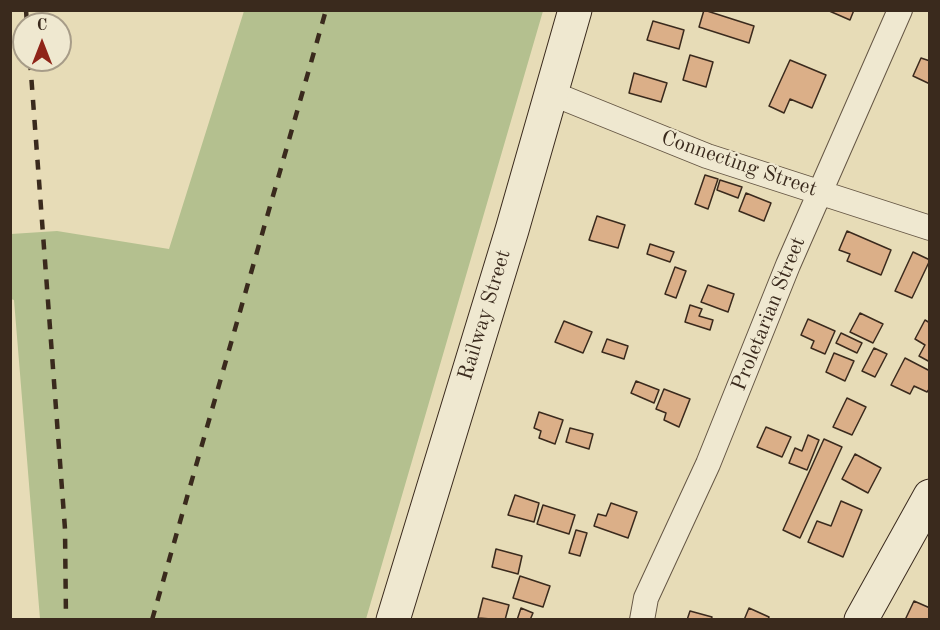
<!DOCTYPE html>
<meta charset="utf-8">
<style>
body{margin:0}
#map{position:relative;width:940px;height:630px;overflow:hidden;background:#e7dcb7;font-family:"Old Standard TT",serif}
canvas{display:block}
.frame{position:absolute;inset:0;border:12px solid #3a2a1d;pointer-events:none}
.north{position:absolute;left:12px;top:12px;width:60px;height:60px;box-sizing:border-box;background:#efe8d0;border:2px solid #a79c88;border-radius:50%;rotate:0deg;font-size:16px;font-weight:700;line-height:24px;text-align:center;color:#3a2a1d}
.north::after{content:'';display:block;margin:auto;width:21px;height:27px;background:#8f2418;clip-path:polygon(50% 0,100% 100%,50% 72%,0 100%)}
</style>
<div id="map">
<canvas width="940" height="630"></canvas>
<div class="frame"></div>
<div class="north">С</div>
</div>
<script>
const ctx = document.querySelector('canvas').getContext('2d');
ctx.lineJoin = 'round';
function paint(path, color) { ctx.fillStyle = color; ctx.fill(path, 'evenodd'); }
function strokePath(path, color, width, dash) { ctx.strokeStyle = color; ctx.lineWidth = width; ctx.lineCap = dash ? 'butt' : 'round'; ctx.setLineDash(dash || []); ctx.stroke(path); }
function drawText(font, color, halo, rows, align = 'center') {
  ctx.font = font + ' "Old Standard TT",serif'; ctx.lineWidth = 4.5; ctx.setLineDash([]); ctx.textBaseline = 'middle'; ctx.strokeStyle = halo; ctx.fillStyle = color; for (const [text, x, y, turn = 0] of rows) {
    ctx.save(); ctx.translate(x, y); ctx.rotate((+turn || 0) * Math.PI / 180); ctx.textAlign = isNaN(turn) ? turn : align; if (halo) ctx.strokeText(text, 0, 0); ctx.fillText(text, 0, 0); ctx.restore();
  }
}
paint(new Path2D(`
 M543,11l-177,608h-326l-26,-319 -3,-1v-65l46,-3 112,18 75,-238z`), '#b4c08f');
const building = new Path2D(`
 M704,10l50,16 -5,17 -50,-16z
 M827,10h27l-4,10z
 M653,21l31,9 -5,19 -32,-9z
 M690,55l23,7 -7,25 -23,-7z
 M921,58l9,3v23l-17,-8z
 M790,60l36,15 -14,33 -22,-9 -6,14 -15,-7z
 M634,73l33,10 -6,19 -32,-9z
 M705,175l13,4 -10,30 -13,-5z
 M720,180l22,7 -4,11 -21,-8z
 M746,193l25,10 -7,18 -25,-10z
 M597,216l28,9 -7,23 -29,-8z
 M847,231l44,19 -10,25 -34,-14 3,-7 -11,-4z
 M650,244l24,8 -4,10 -23,-8z
 M913,252l17,8 -18,38 -17,-7z
 M675,267l11,4 -10,27 -11,-4z
 M708,285l26,9 -6,18 -27,-10z
 M690,305l12,4 -3,7 14,4 -3,10 -25,-8z
 M860,313l23,11 -10,19 -23,-11z
 M808,319l27,12 -10,23 -14,-6 3,-7 -13,-6z
 M925,320l5,3v39l-11,-6 6,-11 -10,-6z
 M564,321l28,11 -9,21 -28,-11z
 M841,333l21,10 -5,10 -21,-10z
 M607,339l21,7 -4,13 -22,-7z
 M874,348l13,6 -12,23 -13,-6z
 M834,353l20,8 -9,20 -19,-9z
 M905,358l25,13v17l-3,4 -13,-6 -4,8 -19,-9z
 M636,381l23,9 -5,13 -23,-10z
 M664,389l26,10 -11,28 -15,-7 2,-7 -10,-4z
 M847,398l19,9 -14,28 -19,-8z
 M539,412l24,8 -8,24 -16,-6 2,-7 -7,-3z
 M766,427l25,10 -9,20 -25,-10z
 M570,428l23,6 -4,15 -23,-7z
 M808,435l11,5 -12,30 -18,-7 6,-15 7,3z
 M824,439l18,8 -42,91 -17,-8z
 M855,454l26,14 -13,25 -26,-14z
 M515,495l24,8 -5,19 -26,-7z
 M841,501l21,9 -19,47 -35,-15 9,-21 14,5z
 M611,503l26,9 -9,26 -34,-12 4,-12 8,2z
 M543,505l32,10 -6,19 -32,-10z
 M576,530l11,3 -7,23 -11,-3z
 M496,549l26,7 -4,18 -26,-7z
 M520,576l30,10 -7,21 -30,-9z
 M483,598l26,7 -4,15 -27,-2z
 M914,601l16,7v12h-25z
 M521,608l12,5 -3,7h-13z
 M749,608l20,9 -1,3h-24z
 M690,611l22,6 -1,3h-24z`);
paint(building, '#dbaf88');
strokePath(building, '#3a2a1d', 1.5);
const street = new Path2D(`
 M551,93l156,63 223,72
 M642,620l4,-22 62,-134 80,-199 112,-255`);
const secondary = new Path2D(`
 M393,620l119,-390 63,-220
 M861,620l69,-124`);
strokePath(street, '#655644', 26);
strokePath(secondary, '#3a2a1d', 35);
strokePath(street, '#efe8d0', 24);
strokePath(secondary, '#efe8d0', 33);
strokePath(new Path2D(`
 M26,10l1,14
 M30,60l35,469 1,91
 M152,620l174,-610`), '#3a2a1d', 4.5, [10, 10]);
drawText('21px', '#3a2a1d', '#efe8d0', [
 ["Connecting Street",739,164,19],
 ["Proletarian Street",769,314,-68],
 ["Railway Street",485,315,-73]
]);
</script>
